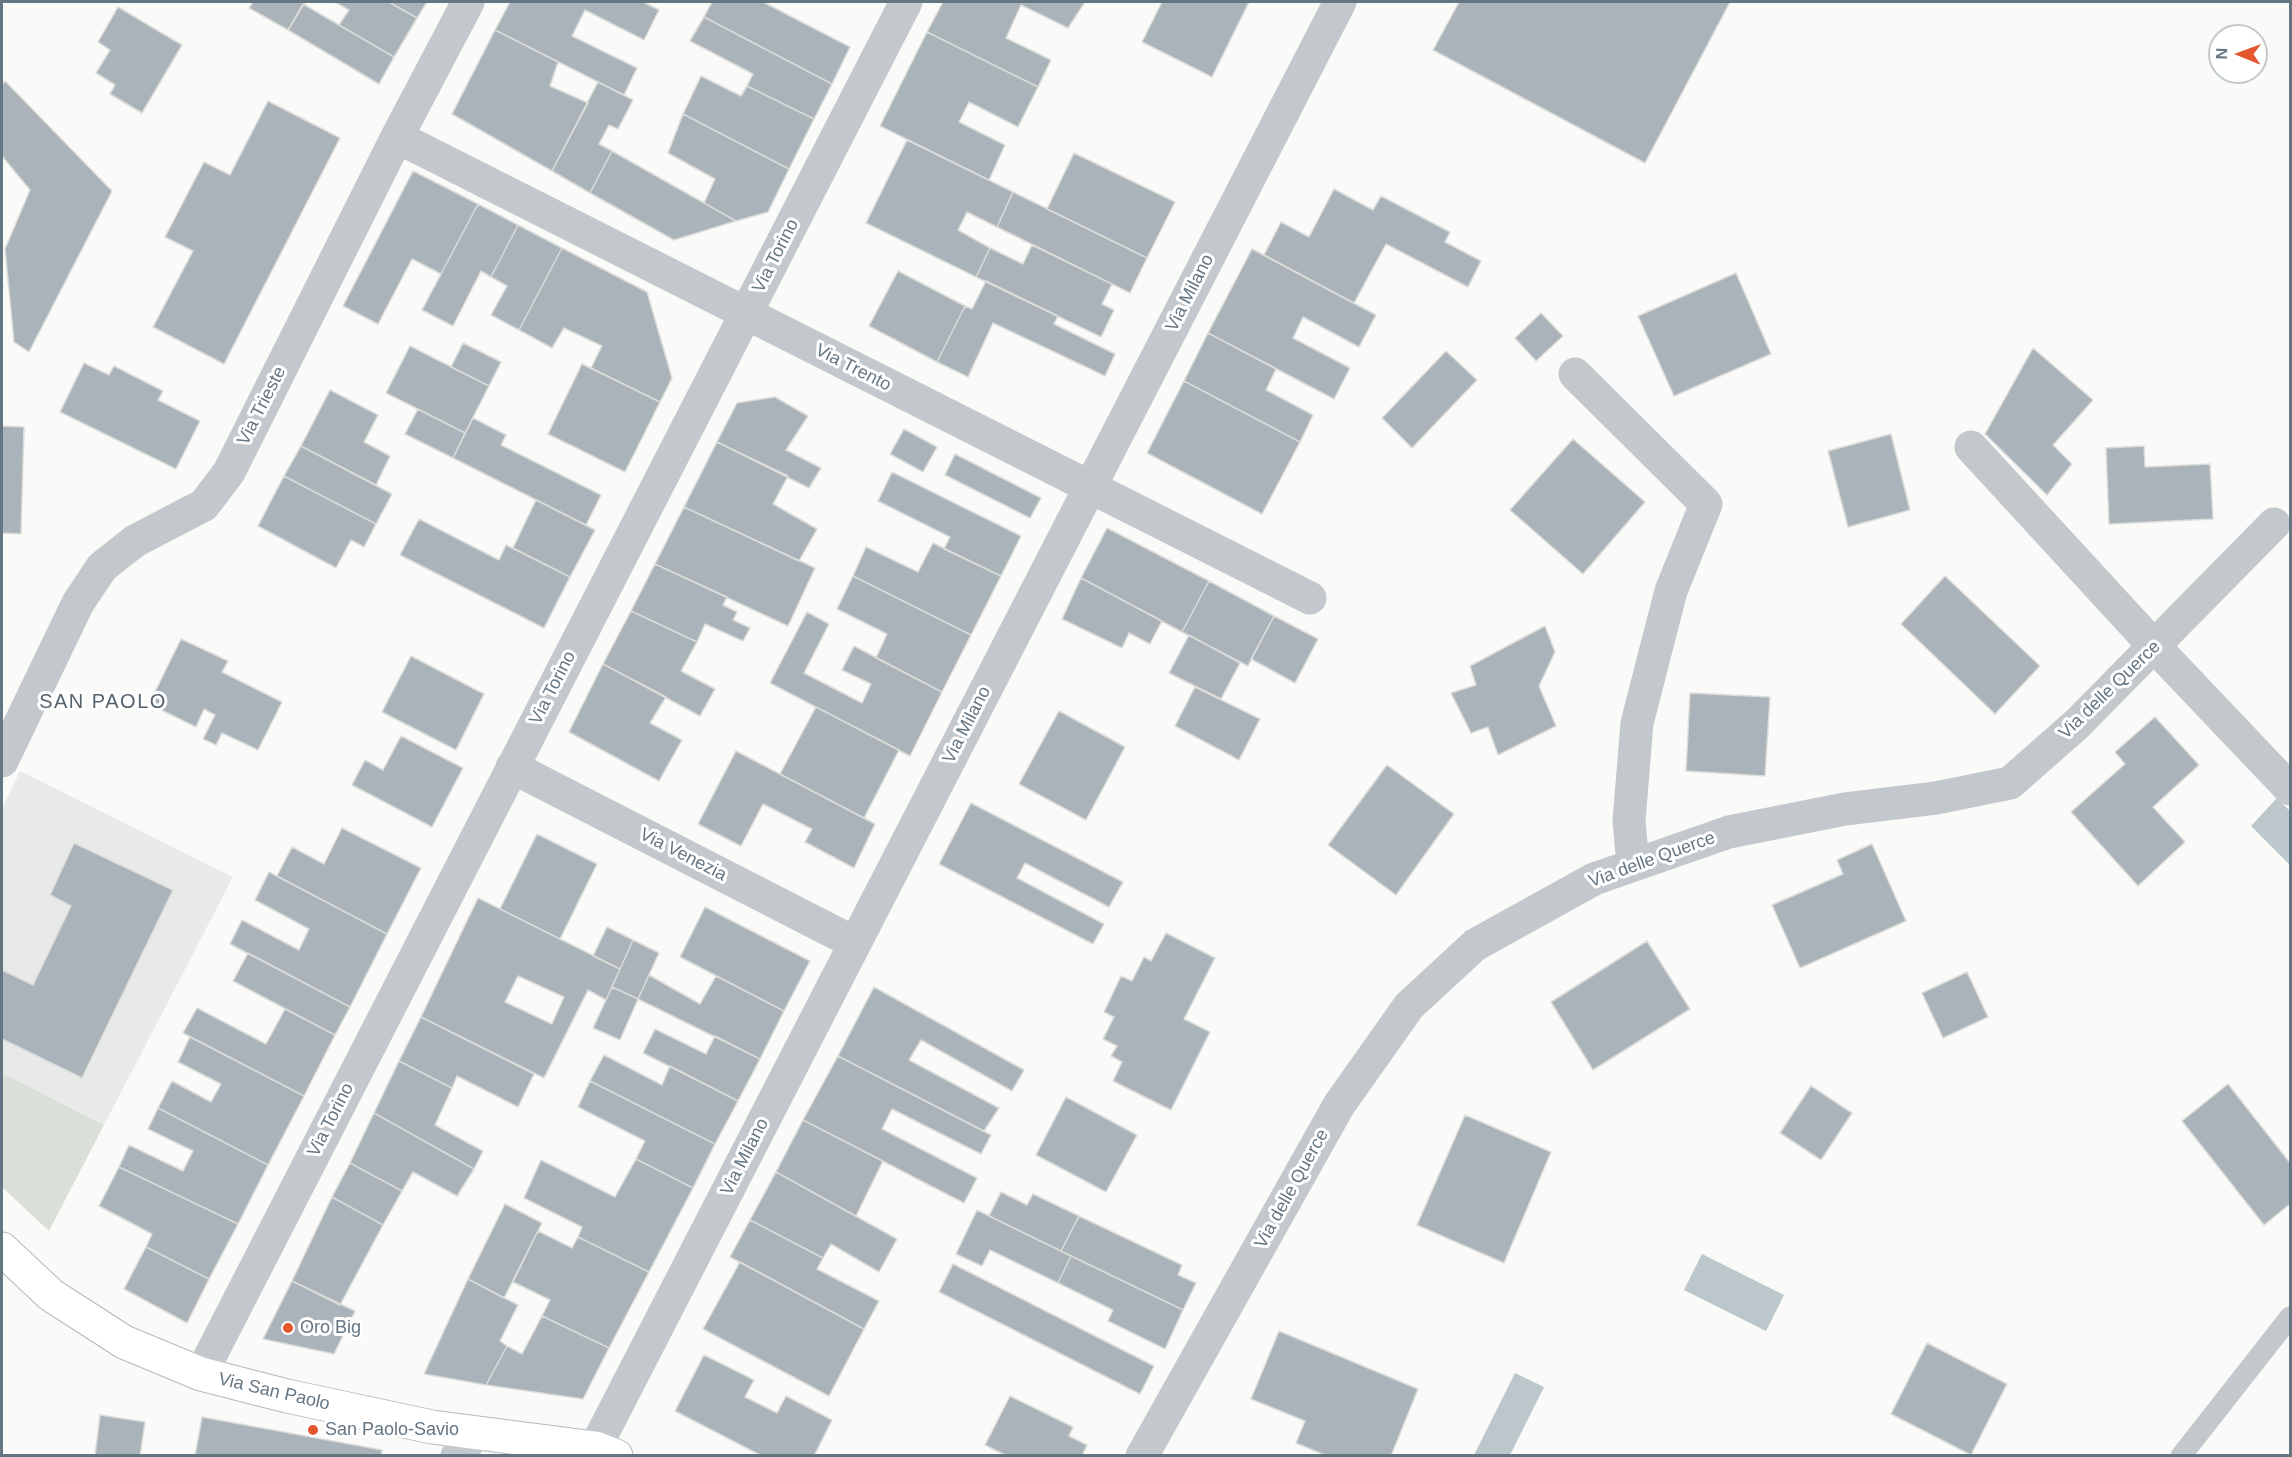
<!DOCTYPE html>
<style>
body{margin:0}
#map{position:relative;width:2292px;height:1457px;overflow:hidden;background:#fafaf8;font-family:Helvetica,sans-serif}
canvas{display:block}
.frame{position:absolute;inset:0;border:3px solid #657683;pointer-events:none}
.north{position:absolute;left:2208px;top:24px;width:60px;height:60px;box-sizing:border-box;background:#fff;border:2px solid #c1c8cd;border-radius:50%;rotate:271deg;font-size:16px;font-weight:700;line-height:24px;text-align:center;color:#657683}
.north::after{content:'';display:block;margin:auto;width:21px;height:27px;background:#e4572e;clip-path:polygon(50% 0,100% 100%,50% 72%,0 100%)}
</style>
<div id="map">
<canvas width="2292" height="1457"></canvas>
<div class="frame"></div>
<div class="north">N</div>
</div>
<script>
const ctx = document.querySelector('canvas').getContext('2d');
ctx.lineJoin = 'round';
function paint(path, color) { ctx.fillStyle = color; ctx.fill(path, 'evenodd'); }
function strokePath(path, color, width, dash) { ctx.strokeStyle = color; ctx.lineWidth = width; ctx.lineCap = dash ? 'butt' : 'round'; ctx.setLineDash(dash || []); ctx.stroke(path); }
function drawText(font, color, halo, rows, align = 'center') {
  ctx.font = font + ' Helvetica,sans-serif'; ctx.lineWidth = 6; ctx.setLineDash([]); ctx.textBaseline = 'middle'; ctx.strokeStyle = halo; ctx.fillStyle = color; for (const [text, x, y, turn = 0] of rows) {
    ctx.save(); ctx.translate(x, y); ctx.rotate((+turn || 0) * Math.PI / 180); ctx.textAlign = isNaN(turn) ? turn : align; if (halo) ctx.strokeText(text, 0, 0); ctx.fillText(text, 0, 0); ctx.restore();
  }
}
paint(new Path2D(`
 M20,771l213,106 -129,248 -102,-52v-264z`), '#e8e9e9');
paint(new Path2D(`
 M2,1073l102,52 -55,106 -47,-44z`), '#dadfd7');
paint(new Path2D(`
 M2277,798l13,13v54l-39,-39z
 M1702,1254l82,41 -18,36 -82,-41z
 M1515,1373l29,14 -34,68h-36z`), '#bbc7cb');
const building = new Path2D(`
 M253,2h52l-17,28 -39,-22z
 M335,2h54l28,16 -23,39 -55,-32 10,-15z
 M389,2h38l-10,16z
 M510,2h133l16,8 -15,30 -59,-30 -13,26 65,32 -13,27 -129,-65z
 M712,2h51l87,45 -18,37 -128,-67z
 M943,2h142l-17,26 -47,-23 -15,33 45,22 -13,27 -111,-55z
 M1162,2h87l-37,75 -70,-35z
 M1459,2h271l-85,161 -212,-113z
 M303,4l91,53 -15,27 -91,-54z
 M118,7l64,38 -40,68 -32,-19 5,-9 -19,-12 14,-23 -12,-8z
 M704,17l128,67 -18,35 -67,-33 6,-12 -63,-33z
 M495,30l63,32 -8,24 38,17 -36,68 -100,-57z
 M927,32l111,55 -20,40 -49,-25 -10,20 46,23 -16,35 -109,-54z
 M701,76l40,20 6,-10 67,33 -25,50 -106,-55z
 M5,81l107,110 -83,161 -15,-10 -9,-93 25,-59 -28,-34v-71z
 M598,82l35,18 -15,29 -9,-4 -10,19 13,7 -22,42 -38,-22z
 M268,101l72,37 -116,226 -71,-37 40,-76 -28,-14 39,-75 26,13z
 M683,114l106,55 -21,43 -32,9 -32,-18 11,-24 -47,-26z
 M907,140l106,52 -16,35 -30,-15 -9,18 32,18 -14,29 -110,-54z
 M612,151l92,52 32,18 -62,19 -84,-47z
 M1074,153l101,49 -28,56 -100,-49z
 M413,171l65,33 -37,70 -29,-15 -34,65 -35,-18z
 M1334,189l39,21 8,-14 69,36 -5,10 36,19 -13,26 -82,-43 -32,59 -90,-48 17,-33 28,15z
 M1013,192l134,66 -17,35 -133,-66z
 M478,204l40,21 -27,52 -10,-6 -28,55 -31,-16z
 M518,225l44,23 -43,82 -28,-15 16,-29 -16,-9z
 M1032,245l80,39 -10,20 12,6 -13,27 -125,-60 14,-29 33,16z
 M562,248l85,44 25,86 -12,24 -69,-34 11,-22 -38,-18 -12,20 -33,-18z
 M1252,249l124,66 -17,32 -56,-30 -10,21 57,30 -16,31 -126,-66z
 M898,271l67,35 -28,56 -68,-36z
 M1736,273l35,81 -97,42 -36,-80z
 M986,281l72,35 -4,8 61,30 -10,22 -112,-53 -25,54 -31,-15 28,-56 7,3z
 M1541,313l22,23 -27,25 -21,-23z
 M1208,333l68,36 -10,21 47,25 -13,27 -116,-61z
 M463,343l38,19 -12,24 -38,-19z
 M410,346l79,40 -24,47 -79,-40z
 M2033,348l60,52 -40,45 19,19 -25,31 -62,-61z
 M1446,351l31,29 -65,68 -30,-30z
 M84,363l25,12 5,-9 49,25 -5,9 42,21 -24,48 -116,-57z
 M582,364l78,38 -35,70 -77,-38z
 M1184,381l116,61 -38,72 -115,-61z
 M330,390l48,25 -14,27 26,14 -14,29 -75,-39z
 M775,397l33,19 -22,34 35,18 -12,20 -92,-46 20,-39z
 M418,409l47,24 -12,25 -48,-24z
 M473,418l33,17 -5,10 100,50 -15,30 -133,-67z
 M2,426l22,1 -3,107 -19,-1z
 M904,429l33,18 -14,25 -33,-18z
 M1891,434l19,76 -62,17 -20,-76z
 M1573,439l72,63 -62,72 -73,-64z
 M717,442l71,34 -15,28 44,25 -18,32 -115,-54z
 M301,446l91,48 -16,30 -92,-48z
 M2144,446l1,21 65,-3 3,55 -104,5 -3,-76z
 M955,454l86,44 -11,20 -85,-43z
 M892,472l129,64 -20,40 -57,-27 6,-12 -72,-36z
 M284,476l92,48 -12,23 -13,-7 -15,28 -78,-42z
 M536,500l59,30 -25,47 -57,-29z
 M684,507l131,61 -27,58 -133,-62z
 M419,519l80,41 7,-15 64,32 -26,51 -144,-73z
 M1107,528l102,53 -27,51 -101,-54z
 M933,543l68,33 -30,59 -118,-59 13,-29 52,25z
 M655,564l72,33 -4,8 14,7 -4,8 17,8 -7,13 -38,-17 -8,18 -66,-31z
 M853,576l118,59 -29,57 -66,-34 11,-24 -50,-25z
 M1945,576l95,90 -45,48 -94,-90z
 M1081,578l81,43 -12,23 -21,-11 -7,15 -60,-29z
 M1209,581l65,35 -26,50 -66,-34z
 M631,611l66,31 -16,29 34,18 -15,27 -97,-52z
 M807,612l22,12 -25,49 58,30 9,-19 -29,-14 12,-24 88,46 -32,64 -140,-73z
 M1274,616l44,23 -23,44 -44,-24z
 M1545,626l10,26 -16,34 17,40 -58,29 -10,-28 -17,6 -20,-40 25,-8 -6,-19z
 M1189,635l51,28 -19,36 -52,-26z
 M181,639l47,22 -6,11 60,30 -24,48 -36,-17 -6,12 -13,-6 12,-24 -11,-6 -8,18 -47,-23z
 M411,656l73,38 -28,56 -74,-38z
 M603,664l63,33 -16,26 32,17 -23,41 -90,-49z
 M1195,687l65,32 -21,41 -64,-34z
 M1690,693l80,4 -5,79 -79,-5z
 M816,707l83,43 -35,68 -84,-44z
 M1059,711l66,36 -39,73 -67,-36z
 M2155,717l44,48 -46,42 32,35 -47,44 -67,-74 54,-48 -10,-12z
 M401,736l62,32 -31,59 -80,-42 13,-25 18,10z
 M736,751l139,73 -21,44 -49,-26 7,-13 -49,-25 -22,42 -43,-22z
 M1387,765l67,49 -58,81 -68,-50z
 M971,803l152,79 -14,25 -84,-44 -8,15 87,46 -11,20 -154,-80z
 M342,828l79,40 -34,66 -110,-58 15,-29 32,17z
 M537,834l60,30 -37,75 -60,-30z
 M74,843l99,47 -91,188 -80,-39v-69l31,15 38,-79 -21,-11z
 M1872,844l34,77 -106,47 -28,-63 71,-31 -6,-14z
 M269,872l118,62 -37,73 -120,-63 12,-24 57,30 10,-21 -54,-29z
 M478,898l142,71 -14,31 -18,-10 -44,88 -123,-61zM518,976l46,21 -12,27 -47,-22z
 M705,907l105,54 -26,50 -104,-54z
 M607,927l26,13 -13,29 -27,-13z
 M1166,933l49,25 -31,61 26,13 -39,78 -58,-29 9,-19 -11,-6 6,-10 -14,-7 11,-22 -10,-5 17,-36 11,5 12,-24 7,4z
 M633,940l26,13 -21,46 -26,-12z
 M1647,941l43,68 -97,61 -42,-68z
 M248,953l102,54 -15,28 -102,-54z
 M1967,972l21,45 -45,21 -21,-45z
 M649,975l51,29 16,-28 68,35 -24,48 -122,-60z
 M612,987l26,12 -18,41 -27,-12z
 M874,987l150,83 -12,21 -91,-51 -12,20 90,48 -15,23 -146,-75z
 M197,1008l69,36 19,-35 50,26 -31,61 -121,-63z
 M421,1017l113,57 -16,33 -61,-31 -5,12 -53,-27z
 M655,1029l51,25 9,-18 45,23 -22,42 -95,-48z
 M190,1037l114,59 -36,69 -110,-57 14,-27 39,21 10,-18 -43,-22z
 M604,1055l58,30 8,-19 68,35 -23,43 -125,-63z
 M838,1056l153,79 -10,19 -89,-45 -10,20 95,49 -13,25 -161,-83z
 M399,1061l53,27 -17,37 48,26 -9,18 -100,-56z
 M590,1081l125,63 -22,44 -57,-29 9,-18 -67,-34z
 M2228,1084l62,79v41l-26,21 -82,-104z
 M1811,1086l41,27 -31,47 -41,-27z
 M1066,1097l71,38 -31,57 -70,-37z
 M158,1108l110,57 -30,59 -119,-57 10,-22 54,26 10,-20 -45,-22z
 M374,1113l100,56 -17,27 -44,-24 -11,19 -52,-28z
 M1465,1115l86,37 -47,111 -87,-38z
 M803,1120l80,41 -27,55 -80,-44z
 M636,1159l57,29 -44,84 -71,-35 4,-10 -58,-29 17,-38 74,37z
 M350,1163l52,28 -19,34 -51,-28z
 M119,1167l119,57 -29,55 -63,-32 6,-13 -53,-28z
 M776,1172l121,67 -18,33 -48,-28 -8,14 -73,-38z
 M1001,1192l26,13 6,-11 46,22 -18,35 -72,-35z
 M332,1197l51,28 -43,80 -48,-24z
 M505,1204l37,19 -38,75 -36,-19z
 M977,1210l94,46 -13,27 -68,-33 -8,16 -26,-12z
 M1079,1216l103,49 -4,10 18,8 -13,27 -122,-59z
 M750,1220l73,38 -6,11 62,32 -15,28 -134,-72z
 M538,1231l34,17 6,-11 71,35 -40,76 -67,-32 8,-16 -37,-18z
 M146,1247l63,32 -22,44 -63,-34z
 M1071,1256l112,54 -18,39 -57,-28 5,-11 -55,-27z
 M740,1262l124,67 -35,67 -126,-67z
 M953,1264l201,102 -14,28 -201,-102z
 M468,1279l50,26 -18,36 7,5 -21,39 -62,-11z
 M292,1281l63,30 -21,43 -71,-15z
 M542,1316l67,32 -26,51 -97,-14 21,-39 15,8z
 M1279,1331l139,58 -27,67h-64l-31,-13 9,-22 -54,-22z
 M1927,1343l80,41 -36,71 -80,-41z
 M704,1355l50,25 -9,17 32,16 9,-17 46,24 -18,36h-52l-87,-45z
 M1010,1396l63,31 -4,9 18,9 -5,11h-75l-22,-11z
 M100,1415l45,7 -5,34h-45z
 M202,1417l180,33 -1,6h-186z`);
paint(building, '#aab3b9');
strokePath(building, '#dcdcda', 1.5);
const secondary = new Path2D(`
 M2,1249l49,46 73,47 77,32 86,22 145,31 163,21 21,8`);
strokePath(secondary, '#b3babf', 35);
strokePath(new Path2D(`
 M2181,1456l109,-139`), '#c3c8cc', 21);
strokePath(new Path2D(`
 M397,137l913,461
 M1575,374l131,130 -35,87 -34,132 -8,98 4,44
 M1971,447l184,200 135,142
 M2,761l76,-158 24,-36 33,-26 69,-36 25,-33 168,-335 71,-135
 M512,767l343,176
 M201,1374l705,-1372
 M595,1448l745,-1446
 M457,1456l19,-23
 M1142,1456l197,-351 70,-99 66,-61 119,-66 135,-47 116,-23 91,-11 74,-15 67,-59 197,-200`), '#c3c8cc', 33);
strokePath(secondary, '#fff', 33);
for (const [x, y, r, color] of [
 [288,1328,6,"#e4572e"],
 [313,1430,6,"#e4572e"]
]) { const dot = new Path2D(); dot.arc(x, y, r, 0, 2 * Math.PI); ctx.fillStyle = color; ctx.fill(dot); strokePath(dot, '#fff', 2); }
drawText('18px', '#657683', '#fff', [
 ["Via Torino",776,256,-63],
 ["Via Milano",1190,293,-63],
 ["Via Trento",853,368,27],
 ["Via Trieste",262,406,-63],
 ["Via Torino",553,688,-63],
 ["Via delle Querce",2110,690,-44],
 ["Via Milano",967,725,-63],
 ["Via Venezia",683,855,27],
 ["Via delle Querce",1652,860,-20],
 ["Via Torino",331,1120,-63],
 ["Via Milano",745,1157,-63],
 ["Via delle Querce",1292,1189,-61],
 ["Via San Paolo",274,1392,13]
]);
drawText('18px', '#657683', '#fff', [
 ["Oro Big",300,1328],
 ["San Paolo-Savio",325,1430]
], 'left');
ctx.letterSpacing = '1.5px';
drawText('20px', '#57646e', '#fff', [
 ["SAN PAOLO",103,702]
]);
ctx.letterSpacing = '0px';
</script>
